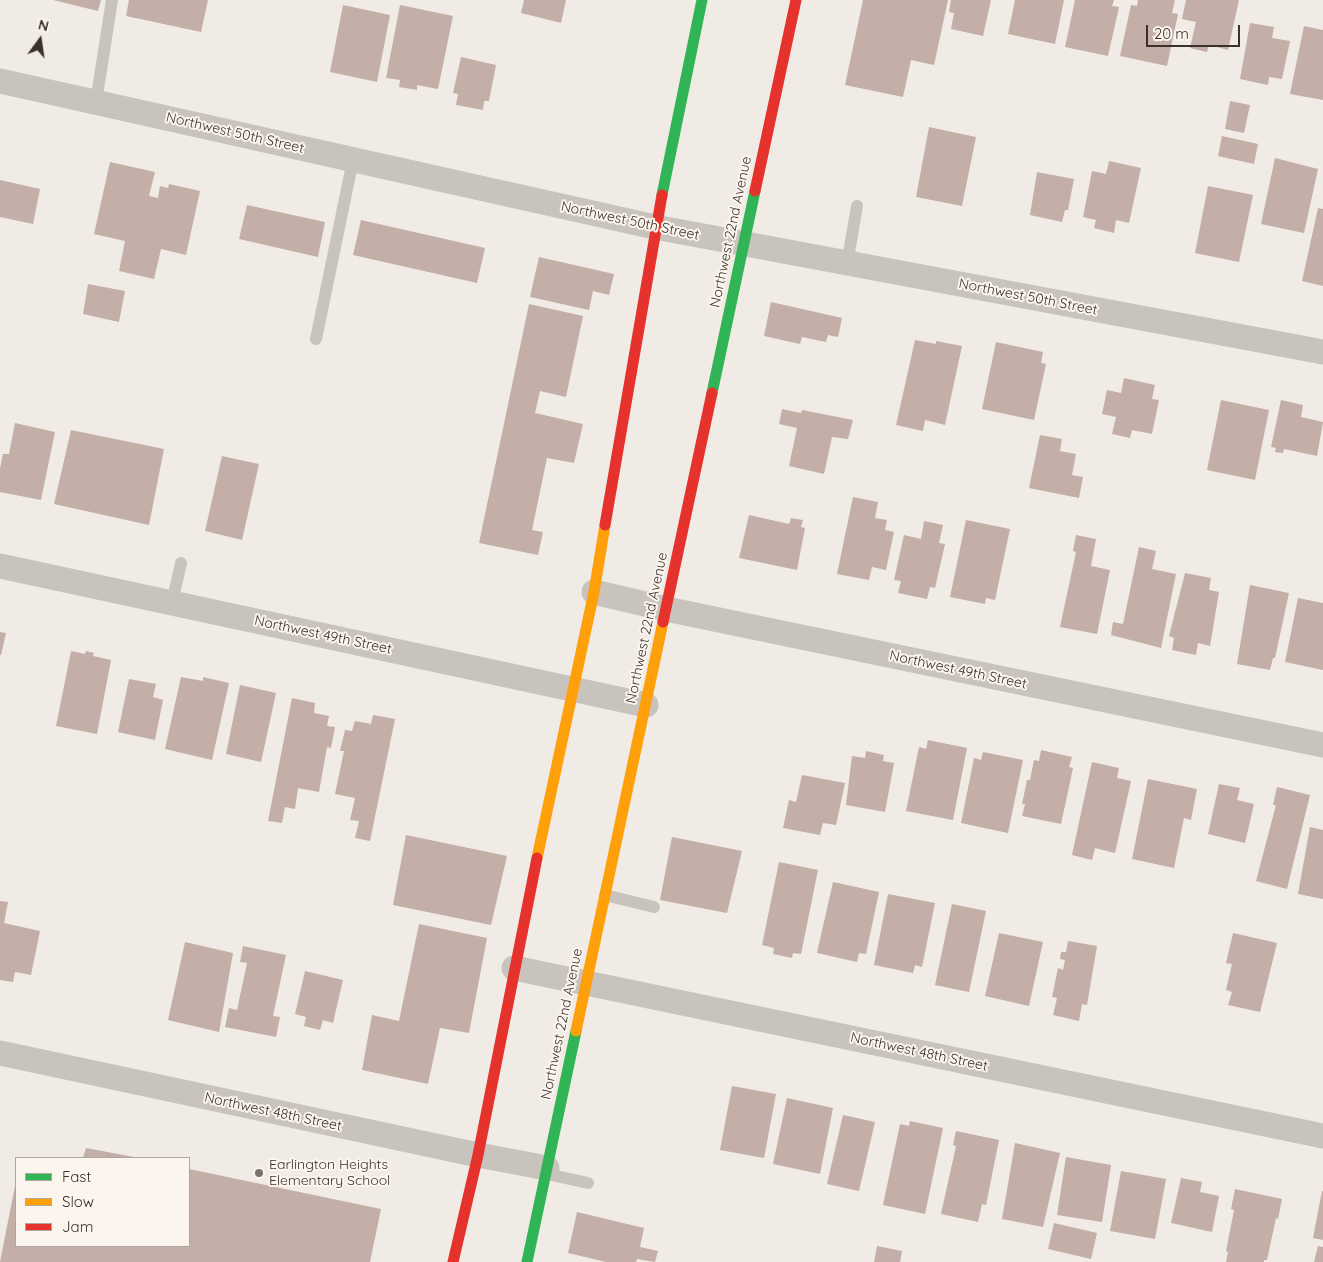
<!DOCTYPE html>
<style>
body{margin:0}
#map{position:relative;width:1323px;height:1262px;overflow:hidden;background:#f0ebe5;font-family:Quicksand,sans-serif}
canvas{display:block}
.legend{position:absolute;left:15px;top:1157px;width:175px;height:90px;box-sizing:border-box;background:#fbf5ee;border:1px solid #aea6a0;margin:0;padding:6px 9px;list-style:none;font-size:15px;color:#3b302b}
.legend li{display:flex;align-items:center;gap:10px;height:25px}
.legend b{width:25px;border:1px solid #aea6a0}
.north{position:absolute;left:15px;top:15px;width:50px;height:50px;-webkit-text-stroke:4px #fbf5ee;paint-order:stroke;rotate:14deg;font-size:14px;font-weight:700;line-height:20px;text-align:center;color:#3b302b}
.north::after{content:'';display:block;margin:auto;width:18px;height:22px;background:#3b302b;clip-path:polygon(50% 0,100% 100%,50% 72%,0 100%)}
.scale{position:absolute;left:1146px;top:25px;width:94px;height:22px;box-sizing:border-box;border:2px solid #3b302b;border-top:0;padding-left:6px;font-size:15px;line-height:18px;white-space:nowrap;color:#3b302b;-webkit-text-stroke:4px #fbf5ee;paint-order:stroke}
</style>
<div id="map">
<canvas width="1323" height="1262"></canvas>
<ul class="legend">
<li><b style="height:6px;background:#30b455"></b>Fast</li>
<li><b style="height:6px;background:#ff9f0a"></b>Slow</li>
<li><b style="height:6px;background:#e5322d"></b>Jam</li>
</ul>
<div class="north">N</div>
<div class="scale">20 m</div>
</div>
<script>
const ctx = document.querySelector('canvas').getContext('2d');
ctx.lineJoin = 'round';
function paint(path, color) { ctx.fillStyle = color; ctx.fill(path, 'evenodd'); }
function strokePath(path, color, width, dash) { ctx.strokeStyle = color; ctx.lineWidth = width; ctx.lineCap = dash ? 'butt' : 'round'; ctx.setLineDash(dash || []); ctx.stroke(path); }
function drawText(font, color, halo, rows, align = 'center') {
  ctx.font = font + ' Quicksand,sans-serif'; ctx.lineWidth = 4; ctx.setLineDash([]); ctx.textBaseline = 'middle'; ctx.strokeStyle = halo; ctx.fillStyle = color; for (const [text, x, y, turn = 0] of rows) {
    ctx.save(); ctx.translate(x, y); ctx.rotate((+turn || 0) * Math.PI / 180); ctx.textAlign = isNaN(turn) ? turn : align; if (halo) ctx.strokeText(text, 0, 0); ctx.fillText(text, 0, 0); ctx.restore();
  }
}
paint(new Path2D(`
 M53,0h48l-3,11z
 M129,0h79l-7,32 -75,-16z
 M524,0h42l-5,23 -40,-10z
 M863,0h85l-14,65 -23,-5 -8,37 -58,-12z
 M951,0h40l-8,36 -32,-7 3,-16 -5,-1z
 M1015,0h49l-9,44 -47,-10z
 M1075,0h39l-2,6 7,1 -11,49 -43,-9z
 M1138,0h37l-3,13 6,1 -11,52 -47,-10 11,-51 6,1z
 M1186,0h53l-11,50 -19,-5 -2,7 -17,-4 6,-26 -14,-3z
 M343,5l47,10 -13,67 -47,-10z
 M400,5l53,11 -15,73 -21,-4v5l-18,-3 1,-7 -14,-2z
 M1250,23l24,4 -2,11 18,3 -8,38 -13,-2 -1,8 -28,-6z
 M1304,26l19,4v70l-33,-6z
 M461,57l35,8 -7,36h-5l-1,9 -27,-5 2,-11 -5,-1z
 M1230,101l20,4 -6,28 -19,-4z
 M929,127l47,10 -14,69 -46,-9z
 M1222,136l36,8 -4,20 -36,-8z
 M1275,158l43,11 -14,64 -43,-9z
 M1109,161l32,7 -12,55 -13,-3 -2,13 -20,-5 2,-8 -13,-3 9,-46 14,3z
 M110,162l45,10 -6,24 9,2 2,-12 8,2 1,-4 31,7 -14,64 -25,-6 -7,30 -35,-8 6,-30 -31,-7z
 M1037,172l37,7 -6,31h-3l-3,12 -32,-7z
 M0,180l40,9 -7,35 -33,-7z
 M1208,186l45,9 -14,67 -44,-9z
 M247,205l78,17 -7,35 -79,-18z
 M1318,208l5,1v77l-21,-5z
 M361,220l124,28 -8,35 -124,-28z
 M539,257l75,17 -5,21 -16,-4 -4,19 -59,-13z
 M88,284l37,7 -6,31 -36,-8z
 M771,302l71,16 -4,19 -10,-2 -2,7 -24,-5 -2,7 -36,-8z
 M529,304l54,12 -17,81 -26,-6 -5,22 48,11 -9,39 -27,-5 -15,72 11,2 -5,23 -59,-12z
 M915,340l21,4v-3l26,5 -17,79 -20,-5 -2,11 -27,-6z
 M996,342l47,10 -2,11 5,1 -12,56 -52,-11z
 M1124,378l31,7 -3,14 7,1 -7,34 -20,-4 -2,8 -18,-4 4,-17 -14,-3 5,-24 14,3z
 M1221,400l48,10 -14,70 -48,-10z
 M1281,400l22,5 -2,12 22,5 -6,34 -33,-7 -1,4 -8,-1 1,-4 -5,-1z
 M782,409l19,4 1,-3 51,10 -5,19 -16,-2 -8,37 -35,-8 8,-38 -18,-4z
 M15,423l40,9 -14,68 -41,-8v-24l3,-14h6z
 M71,430l93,19 -15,76 -95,-21z
 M1040,435l22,4 -2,12 16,3 -4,21 11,2 -4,21 -50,-10z
 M222,456l37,8 -17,76 -37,-9z
 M853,497l25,5 -3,16 12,2 -2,10 9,2 -8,38 -14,-3 -3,13 -32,-6z
 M749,515l40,9 2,-6 12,2 -2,7 4,1 -8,42 -58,-12z
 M966,520l44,9 -15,71 -9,-2 -1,6 -35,-7z
 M924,521l19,4 -4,18 6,1 -10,44 -5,-1 -3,12 -29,-6 3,-12 -7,-1 10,-45 17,4z
 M1076,535l20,4 -5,27 19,4 -13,64 -37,-7 16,-75 -3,-1z
 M1139,547l17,4 -4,18 24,5 -15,74 -50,-13 2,-13 10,2z
 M1185,573l26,5 -2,12 10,2 -9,54 -12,-3 -2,12 -24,-5 2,-12 -5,-2z
 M1250,585l39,8 -14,65h-2l-3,12 -33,-6z
 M1298,598l25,5v67l-38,-8z
 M0,632l6,1 -5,22h-1z
 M71,651l14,3 1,-3 8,2 -1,3 18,4 -14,74 -41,-8z
 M181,677l22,4v-4l26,6 -17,77 -47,-11z
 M129,679l27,5 -3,13 10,3 -8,40 -37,-8z
 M240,685l36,8 -15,69 -35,-8z
 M292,698l23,5 -1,10 15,3 -2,10 8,1 -4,21 -4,-1 -8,45 -21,-4 -3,21 -10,-2 -3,16 -14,-2z
 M373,715l22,4 -25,122 -15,-3 4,-17 -9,-1 5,-22 -20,-4 9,-43h-4l5,-21 7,1 3,-10 16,3z
 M928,740l39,8 -14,72 -47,-9 13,-64 7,2z
 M1041,750l31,7 -3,10 4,1 -12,56 -39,-8 3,-12h-3l5,-24h3l4,-20 5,1z
 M866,751l18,4 -1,6 11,2 -9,49 -39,-7 6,-49 13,2z
 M983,752l40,8 -15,73 -47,-10 13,-65 7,2z
 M1092,762l27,6 -2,10 14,3 -16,72 -20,-5 -3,12 -20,-5z
 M802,775l43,8 -9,42 -13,-2 -3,12 -37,-7 6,-28 7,2z
 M1148,779l49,10 -6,31 -7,-2 -10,50 -42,-9z
 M1219,784l21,4 -3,12 17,4 -9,39 -37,-9z
 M1277,787l33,8 -23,94 -31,-8 20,-76h-3z
 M1310,827l13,3v69l-25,-5z
 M406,835l101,21 -16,69 -98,-20z
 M672,837l70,14 -15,62 -67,-13z
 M779,862l39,8 -17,84 -8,-1 -1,5 -19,-4 1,-6 -12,-3z
 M833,882l46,10 -13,62 -7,-1 -2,9 -40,-9z
 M888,894l47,9 -13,64 -7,-2 -2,8 -39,-8z
 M0,901l8,1 -4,21 36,8 -9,44 -16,-3 -2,10 -13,-2z
 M952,904l34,7 -17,81 -34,-7z
 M419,924l68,14 -18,95 -29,-5 -12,56 -66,-14 10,-55 27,6z
 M999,933l44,9 -14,64 -44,-10z
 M1233,933l44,10 -17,69 -32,-7 4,-13 -6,-2 6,-26 -6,-1z
 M1068,941l29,5 -10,59 -5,-1 -3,17 -26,-6 4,-17 -5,-1 6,-29 5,2 2,-10 -5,-1 1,-7h5z
 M185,942l48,11 -14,79 -51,-12z
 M243,946l43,9 -13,61 7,1 -4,20 -51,-10 4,-19 8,2 10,-47 -7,-1z
 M305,971l38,9 -10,43 -10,-3 -3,10 -16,-4 2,-9 -11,-3z
 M732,1086l44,8 -12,64 -44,-8z
 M787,1098l46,10 -13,66 -47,-10z
 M843,1115l32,7 -16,69 -32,-7z
 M910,1121l33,7 -18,86 -42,-9 17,-81 9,2z
 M956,1131l43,9 -13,65 -4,-1 -4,18 -37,-8 15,-68 -3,-1z
 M1015,1143l45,10 -17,74 -41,-8z
 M86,1148l48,9v1h-51z
 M1066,1157l45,8 -9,57 -45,-7z
 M189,1169l192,40 -11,53h-370l15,-76 1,60h173z
 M1121,1171l45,8 -11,60 -45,-8z
 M1181,1178l21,4 -2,10 19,4 -7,36 -41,-9z
 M1235,1189l47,10 -4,20 -2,-1 -9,42h-3v2h-38l2,-10 -2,-1 8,-41 -3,-1z
 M1322,1191h1v49l-10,-2z
 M577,1212l67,16 -4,19 18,4 -3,11 -18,-3 -1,3h-30l-38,-9z
 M1054,1223l43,10 -6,26 -43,-10z
 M877,1246l25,5 -2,11h-26z
 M1318,1246l5,1v15h-9z`), '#c3afa7');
strokePath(new Path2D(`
 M96,102l16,-102
 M847,264l10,-58
 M316,339l37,-179
 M172,603l9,-40
 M605,895l49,12
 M547,1174l41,9`), '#c9c3be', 12);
strokePath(new Path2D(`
 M0,81l655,146 668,125
 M0,566l646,139
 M594,592l72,17 657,136
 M514,968l809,168
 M0,1053l478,102 69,13`), '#c9c3be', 25);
strokePath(new Path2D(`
 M662,195l40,-195
 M712,393l43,-202
 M527,1262l49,-231`), '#30b455', 11);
strokePath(new Path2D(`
 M537,858l57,-266 11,-67
 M576,1031l87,-409`), '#ff9f0a', 11);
strokePath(new Path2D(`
 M755,191l41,-191
 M605,525l57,-330
 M663,622l49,-229
 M453,1262l25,-107 59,-297`), '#e5322d', 11);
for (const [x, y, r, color] of [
 [259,1173,5,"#7a716c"]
]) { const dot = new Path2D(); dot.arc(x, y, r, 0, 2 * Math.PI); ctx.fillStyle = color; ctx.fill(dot); strokePath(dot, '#fbf5ee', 2); }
drawText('14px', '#3b302b', '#fbf5ee', [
 ["Northwest 50th Street",235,133,13],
 ["Northwest 50th Street",630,221,12],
 ["Northwest 22nd Avenue",731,232,-78],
 ["Northwest 50th Street",1028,297,11],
 ["Northwest 22nd Avenue",647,628,-78],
 ["Northwest 49th Street",323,635,12],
 ["Northwest 49th Street",958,670,12],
 ["Northwest 22nd Avenue",562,1024,-78],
 ["Northwest 48th Street",919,1052,12],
 ["Northwest 48th Street",273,1112,12]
]);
drawText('14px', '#3b302b', '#fbf5ee', [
 ["Earlington Heights",269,1165],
 ["Elementary School",269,1181]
], 'left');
</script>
